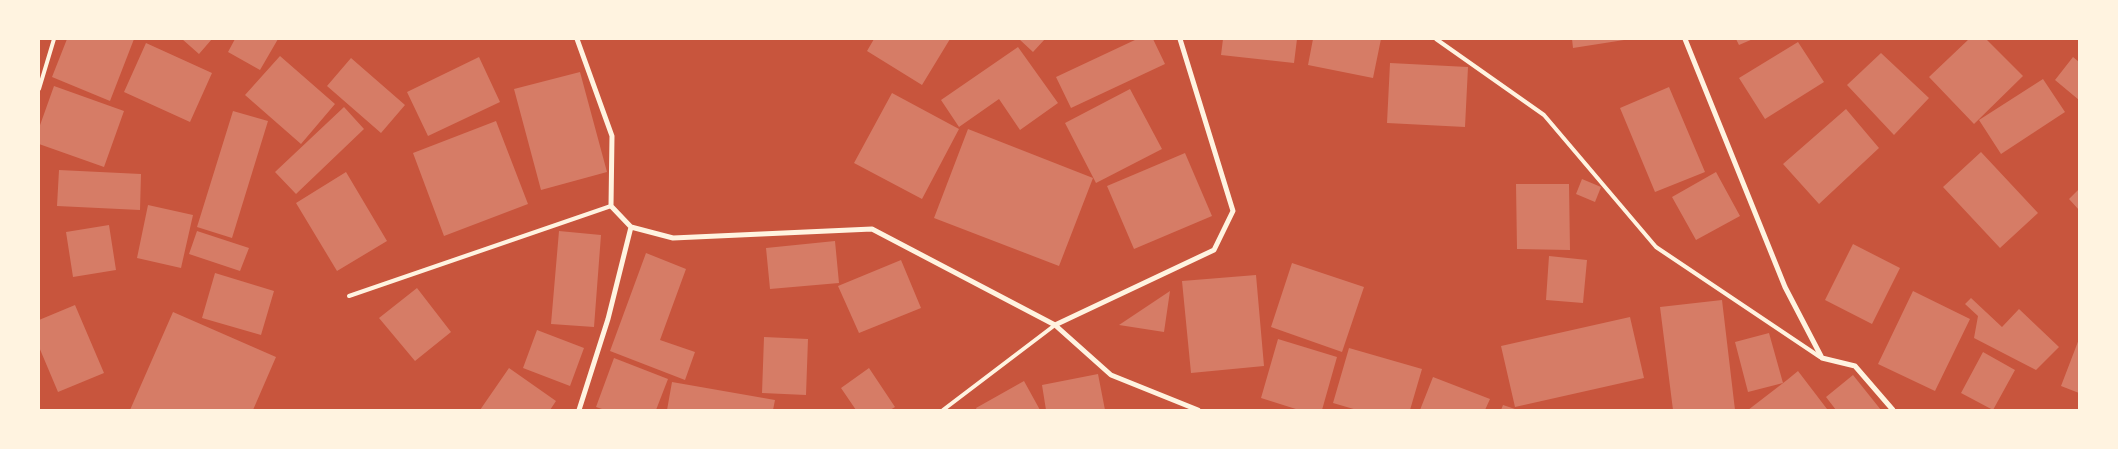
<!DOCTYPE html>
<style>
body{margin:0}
#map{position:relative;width:2118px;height:449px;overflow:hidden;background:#c8553d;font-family:"Fira Sans Condensed",sans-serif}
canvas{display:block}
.frame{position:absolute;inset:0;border:40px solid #fff3e0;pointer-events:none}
</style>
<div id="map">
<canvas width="2118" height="449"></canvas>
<div class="frame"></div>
</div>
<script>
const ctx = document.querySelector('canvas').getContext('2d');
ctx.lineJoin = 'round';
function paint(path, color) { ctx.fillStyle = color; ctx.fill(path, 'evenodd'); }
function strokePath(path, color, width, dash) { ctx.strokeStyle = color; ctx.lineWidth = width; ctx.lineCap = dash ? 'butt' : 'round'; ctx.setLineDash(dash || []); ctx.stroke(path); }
paint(new Path2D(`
 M67,39h67l-24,62 -58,-24z
 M182,39h30l-13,15z
 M235,39h43l-18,31 -32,-18z
 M874,39h76l-28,46 -55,-34z
 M1019,39h26l-12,13z
 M1137,39h16l12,25 -94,44 -15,-31z
 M1223,39h74l-3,24 -73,-8z
 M1313,39h68l-8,39 -65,-13z
 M1572,39h52v1l-51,8z
 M1736,39h17l-14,6z
 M1969,39h17l37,37 -49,48 -45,-47z
 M1798,42l26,40 -59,37 -26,-41z
 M146,43l66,30 -22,49 -66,-30z
 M1018,47l40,56 -38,27 -21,-31 -40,28 -18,-27z
 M1881,53l48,45 -35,37 -47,-50z
 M280,56l55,48 -34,40 -56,-49z
 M479,57l21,45 -72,34 -21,-44z
 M2073,57l6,5v38l-24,-20z
 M351,58l54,47 -24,28 -54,-47z
 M1390,63l78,4 -3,60 -78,-4z
 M580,72l27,100 -66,18 -27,-101z
 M2043,79l22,33 -64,42 -22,-34z
 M54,86l70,25 -20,56 -65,-23v-16z
 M1669,87l36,85 -50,20 -35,-84z
 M1130,89l32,60 -66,34 -31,-60z
 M892,93l67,36 -37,70 -68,-36z
 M344,107l20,22 -68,65 -21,-22z
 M1846,109l33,39 -60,56 -36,-40z
 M233,111l35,10 -36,117 -35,-11z
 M496,121l32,83 -84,32 -31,-83z
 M968,129l125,49 -34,88 -125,-48z
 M1981,152l57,61 -38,35 -57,-61z
 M1185,153l27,63 -78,33 -27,-63z
 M59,170l82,4 -1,36 -83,-4z
 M346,172l41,69 -50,30 -41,-68z
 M1716,172l24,44 -44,24 -24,-43z
 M1582,179l19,8 -6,15 -19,-8z
 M1516,184h53l1,66 -53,-1z
 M2079,189v21l-10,-11z
 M148,205l45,10 -12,53 -44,-10z
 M109,225l7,45 -43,7 -7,-45z
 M197,231l52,17 -9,23 -51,-17z
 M559,231l42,4 -7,92 -43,-3z
 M835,241l4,42 -69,6 -4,-41z
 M1853,244l47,24 -28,56 -47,-24z
 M646,253l40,16 -26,71 35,12 -10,28 -75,-29z
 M1549,256l38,4 -4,43 -37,-3z
 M901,260l20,48 -62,25 -21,-47z
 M1292,263l72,24 -22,65 -71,-25z
 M215,273l59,18 -13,44 -59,-17z
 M1256,275l8,91 -73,7 -9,-92z
 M417,288l34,44 -36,29 -36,-43z
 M1170,291l-6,41 -45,-7z
 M1913,291l57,28 -35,72 -57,-27z
 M1971,298l31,29 17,-18 40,38 -23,23 -62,-32 4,-22 -13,-12z
 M1722,300l13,110h-62l-13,-103z
 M75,305l29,68 -46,19 -19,-45v-27z
 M173,312l103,45 -23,53h-123z
 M1630,317l14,61 -129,29 -14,-61z
 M537,330l47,18 -14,38 -47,-18z
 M1769,333l14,50 -35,9 -13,-50z
 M764,337l44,2 -2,56 -44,-2z
 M1278,339l59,18 -15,53h-23l-38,-12z
 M2079,339v54l-18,-7z
 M1349,348l73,21 -12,41h-53l-24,-7z
 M1983,352l32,18 -22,40 -32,-17z
 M614,358l54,21 -12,31h-51l-9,-3z
 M509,368l47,33 -6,9h-70z
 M869,368l26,39 -5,3h-34l-15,-22z
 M1798,371l29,38 -79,1 39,-30z
 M1098,374l7,36h-59l-4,-25z
 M1853,375l28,35h-45l-10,-13z
 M1433,377l57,22 -5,11h-65z
 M1024,381l16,29h-63l-1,-2z
 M672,382l103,18 -2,10h-106z
 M1503,405l15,5h-17z`), '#d67c66');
strokePath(new Path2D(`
 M1436,39l108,76 112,132 164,110
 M39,89l15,-50
 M349,296l262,-90
 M943,410l112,-85`), '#fff3e0', 4);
strokePath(new Path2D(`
 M577,39l35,97 -1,70 20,21 42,11 199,-9 183,96 56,50 87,35
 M1685,39l100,248 37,71 33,8 38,44
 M1055,325l159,-75 19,-39 -53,-172
 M579,410l29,-91 23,-92`), '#fff3e0', 5);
</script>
